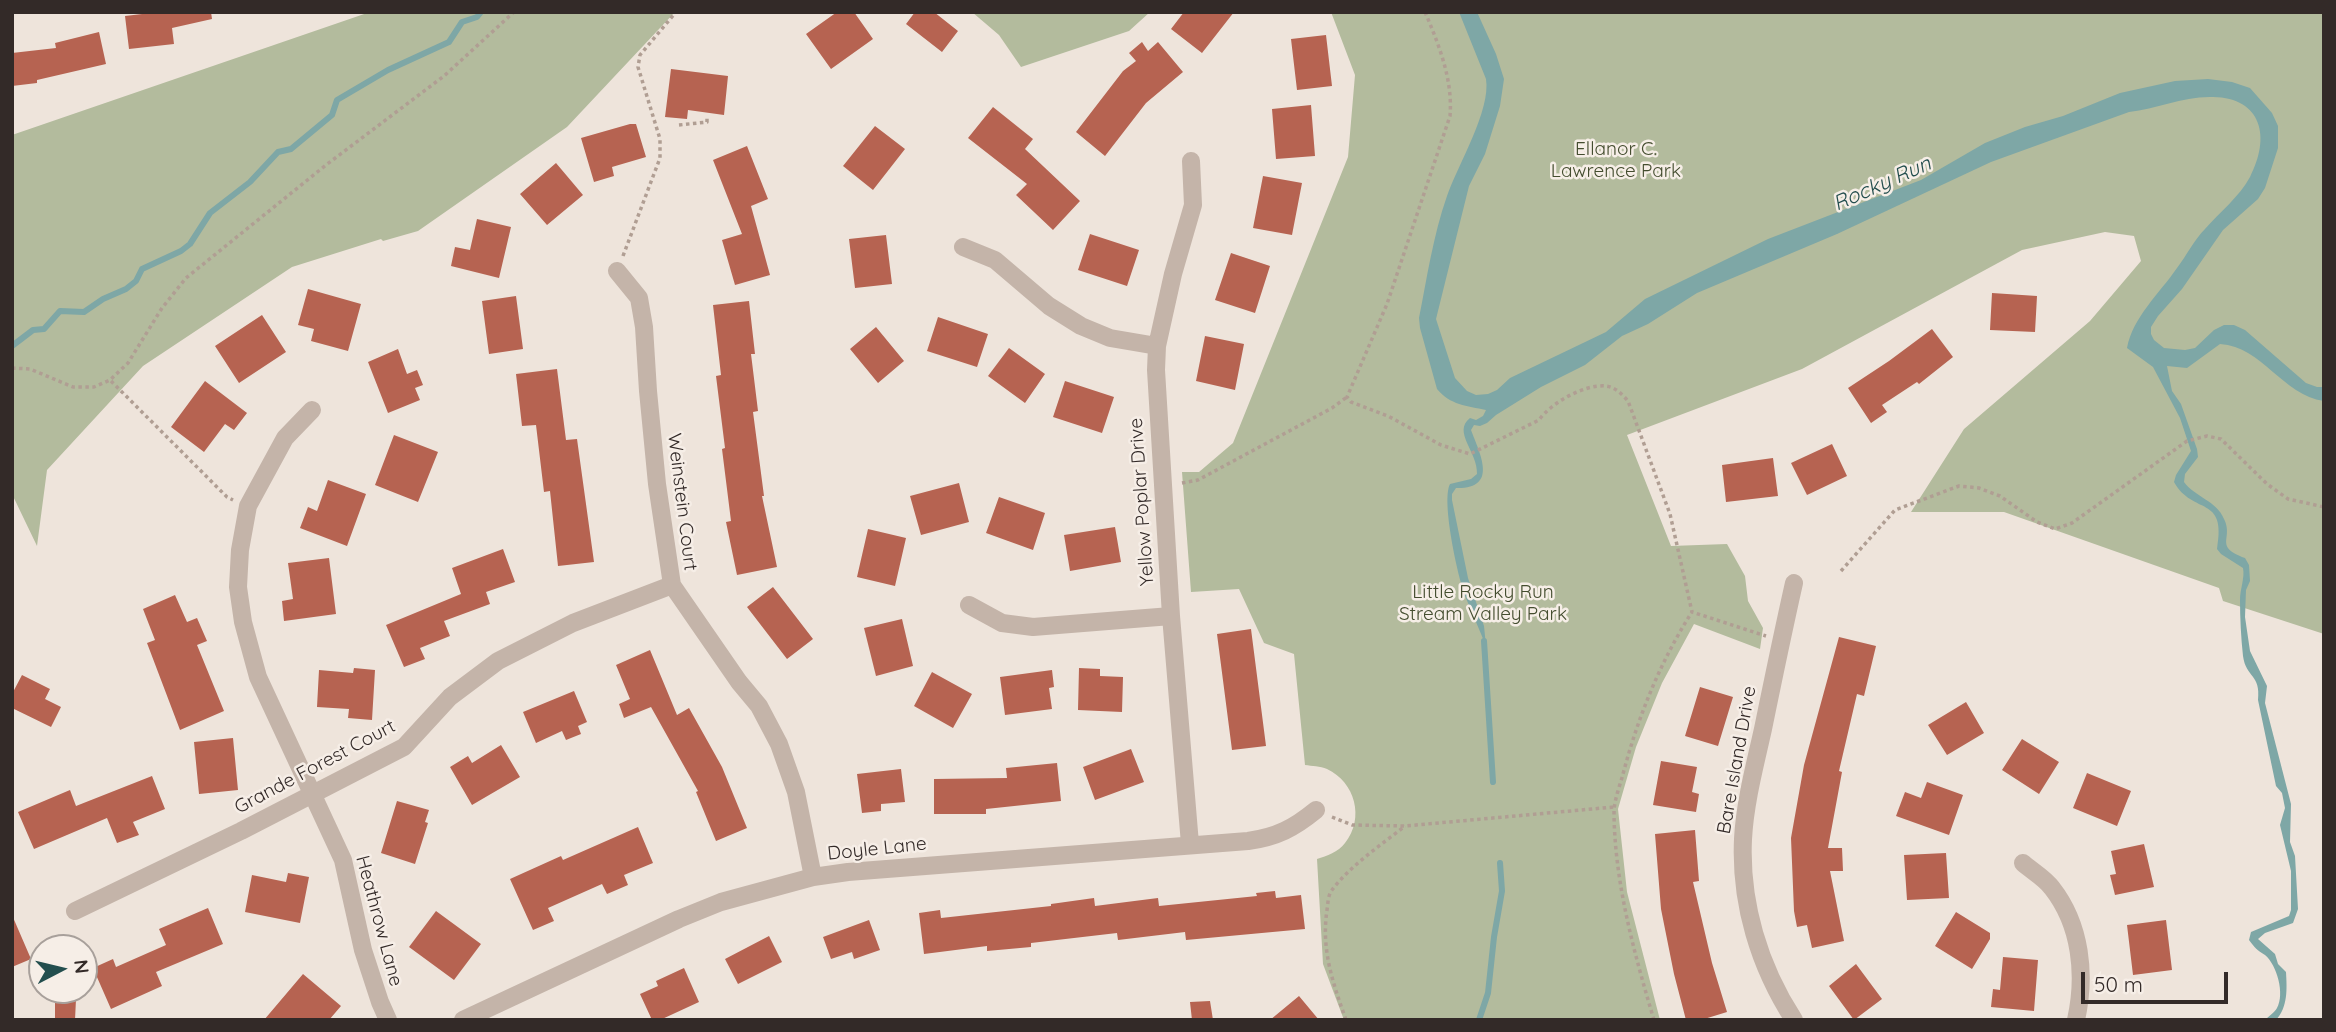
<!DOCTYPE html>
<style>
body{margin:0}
#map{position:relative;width:2336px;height:1032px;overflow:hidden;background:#eee4db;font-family:Quicksand,sans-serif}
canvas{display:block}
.frame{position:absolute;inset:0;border:14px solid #332a28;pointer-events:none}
.north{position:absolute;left:28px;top:934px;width:70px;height:70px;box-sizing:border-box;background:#f6eee7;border:2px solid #a8a09b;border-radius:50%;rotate:83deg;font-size:19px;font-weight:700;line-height:28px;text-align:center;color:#332a28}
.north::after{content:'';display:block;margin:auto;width:24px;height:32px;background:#234e4e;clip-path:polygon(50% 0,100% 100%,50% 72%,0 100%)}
.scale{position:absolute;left:2081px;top:972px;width:147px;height:32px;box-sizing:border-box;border:4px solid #332a28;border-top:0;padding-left:9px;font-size:21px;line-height:24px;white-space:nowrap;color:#332a28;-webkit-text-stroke:5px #f6eee7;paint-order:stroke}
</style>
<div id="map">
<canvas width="2336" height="1032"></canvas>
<div class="frame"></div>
<div class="north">N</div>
<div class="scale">50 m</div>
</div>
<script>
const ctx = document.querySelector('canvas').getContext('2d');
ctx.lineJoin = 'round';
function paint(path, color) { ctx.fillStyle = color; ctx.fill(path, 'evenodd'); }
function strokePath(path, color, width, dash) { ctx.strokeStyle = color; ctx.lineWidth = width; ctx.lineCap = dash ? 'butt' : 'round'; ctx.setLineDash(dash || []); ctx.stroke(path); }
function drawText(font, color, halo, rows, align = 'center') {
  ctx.font = font + ' Quicksand,sans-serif'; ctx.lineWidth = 5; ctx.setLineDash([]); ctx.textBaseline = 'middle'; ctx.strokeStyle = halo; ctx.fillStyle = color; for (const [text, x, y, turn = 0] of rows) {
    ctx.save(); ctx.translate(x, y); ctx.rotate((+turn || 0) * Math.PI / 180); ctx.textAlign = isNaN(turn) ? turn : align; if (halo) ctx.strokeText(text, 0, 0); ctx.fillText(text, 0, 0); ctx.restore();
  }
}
paint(new Path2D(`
 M370,12h305l-108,115 -149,104 -35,10 -2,-2 -89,28 -149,99 -96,104 -10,76 -25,-52v-359z
 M972,12h178l-21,19 -108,36 -22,-32z
 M1331,12h993v622l-101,-33 -4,-13 -215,-76h-93l53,-83 126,-108 51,-60 -7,-25 -29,-4 -83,18 -220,119 -175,66 44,111 56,-2 18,32 3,25 15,27 -3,21 -66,-25 -32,59 -26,64 -18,62 9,83 33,128h-316l-21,-56 -6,-105c10,-3 21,-7 28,-16 20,-25 10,-61 -18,-74 -7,-3 -15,-3 -22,-4l-11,-111 -30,-11 -25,-54 -48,3 -9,-120h17l34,-29 115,-286 7,-82z`), '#b3bb9d');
paint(new Path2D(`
 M1459,12h18l19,42 8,25 -4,27 -15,48 -16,32 -33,133 19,59 12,13 9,4 12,-1 9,-4 13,-12 96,-46 39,-33 123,-60 153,-59 64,-37 40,-16 38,-11 57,-23 55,-12 33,-2 24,3 18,6 22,25 6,13v22l-13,40 -7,11 -35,31 -41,59 -24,27 -7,11v7l3,6 10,8 21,2 10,-2 19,-18 10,-5h10l11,5 61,53 11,4h7v14c-42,-6 -61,-54 -104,-57l-33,24 -20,-2 5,25 9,13 16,45 1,8 -13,17 -1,8c11,15 33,19 40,37 10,20 -11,27 21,39l4,7 1,16 -4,9 -1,27 5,34 17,35 -2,17 26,101 -1,38 5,14 3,53 -5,14 -28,10 -7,6 17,15 3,10 8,8c1,17 2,35 -10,48h-11c4,-4 10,-8 12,-12 8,-14 0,-43 -12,-53 -8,-5 -10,-7 -16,-15l2,-8 38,-16 2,-6v-39l-11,-46 5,-17 -3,-15 -6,-7 -18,-86c3,-26 -12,-22 -15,-44 -2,-18 -3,-38 -3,-56 0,-11 5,-22 3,-32l-22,-14 -4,-5c10,-55 -24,-33 -43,-67l2,-7 15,-24 -11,-33 -27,-51 -26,-19c6,-31 32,-54 50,-80 10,-13 17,-28 28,-39 14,-16 35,-33 45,-52 21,-40 12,-79 -37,-80 -30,-1 -56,12 -84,15l-138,50 -154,72 -140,59 -49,31 -26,12 -37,29 -44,22 -45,28 -9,8 -7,3 -6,-1 -3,5c9,24 28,59 -15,58l-4,6v6l16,78 16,48 2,20c-7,-17 -14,-34 -21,-50 -7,-19 -24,-95 -15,-112l21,-5 6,-5c1,-22 -25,-42 -7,-56l6,2 7,-4 3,-6c-19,-4 -36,-5 -49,-21l-17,-61 -1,-10c8,-40 14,-82 28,-122 11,-31 44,-86 39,-117z`), '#7ea7a6');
strokePath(new Path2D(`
 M12,346l21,-16 11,-1 16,-18 24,1 19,-13 23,-10 10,-8 6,-12 39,-18 9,-7 20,-31 40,-31 28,-30 13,-3 41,-34 5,-15 51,-30 61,-28 13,-20 15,-5 4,-5
 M1484,641l9,141
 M1479,1020l9,-27 6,-56 8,-46 -2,-28`), '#7ea7a6', 6);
paint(new Path2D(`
 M159,12h52l1,7 -40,9 2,16 -45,5 -4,-33z
 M837,12h17l19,27 -42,30 -25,-35z
 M915,12h19l24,19 -16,21 -36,-28z
 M1184,12h50l-32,41 -31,-24z
 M99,32l7,32 -69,16v3l-25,3v-33l44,-5 -1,-5z
 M1326,35l6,51 -35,4 -6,-51z
 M1142,42l6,9 10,-9 25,30 -37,31 -41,53 -29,-24 47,-61 13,-10 -7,-8z
 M671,69l57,7 -4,39 -36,-5 -1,9 -22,-2z
 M1311,105l4,51 -39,3 -4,-50z
 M993,107l40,32 -8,10 55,52 -27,29 -37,-35 11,-11 -59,-46z
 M630,124h6l10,33 -34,10 2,9 -20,6 -13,-44z
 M875,126l30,23 -32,41 -30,-24z
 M747,146l21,53 -17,7 19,69 -35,10 -13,-45 20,-6 -29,-74z
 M556,163l27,32 -36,30 -27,-31z
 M1263,176l39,7 -10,52 -39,-7z
 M477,219l34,8 -12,51 -48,-12 4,-19 15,3z
 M1090,234l49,16 -12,36 -49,-16z
 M886,235l6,49 -37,4 -6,-49z
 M1231,253l39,13 -15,47 -40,-13z
 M308,289l53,15 -13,47 -37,-10 3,-12 -16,-4z
 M1992,293l45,3 -2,36 -45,-2z
 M516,296l7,53 -34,5 -7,-53z
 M749,301l6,53h-4l7,57 -5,1 11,84h-2l15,71 -40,8 -11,-53 5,-1 -9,-72 3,-1 -9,-72 5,-1 -8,-70z
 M262,315l24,37 -47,31 -24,-37z
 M938,317l50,17 -11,33 -50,-16z
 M876,327l28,34 -26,22 -28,-34z
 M1932,329l21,28 -34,27 -2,-2 -35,23 5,7 -16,11 -23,-35 41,-27z
 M1205,336l39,8 -9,46 -39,-9z
 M1009,348l36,26 -20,29 -37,-27z
 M398,349l9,25 10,-4 6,15 -8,3 5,12 -32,13 -20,-51z
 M557,369l9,71 11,-1 17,123 -36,4 -8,-75 -6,1 -8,-67 -14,1 -6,-52z
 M205,381l42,32 -13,17 -9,-6 -21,28 -33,-25z
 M1065,381l49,16 -12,36 -49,-16z
 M394,435l44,17 -20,50 -43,-17z
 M1832,444l15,32 -40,19 -16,-32z
 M1773,458l5,38 -52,6 -4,-37z
 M328,480l38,14 -19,52 -47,-18 8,-21 9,4z
 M959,483l10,39 -48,13 -11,-39z
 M999,497l46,16 -12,37 -47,-17z
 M1115,527l6,35 -51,9 -6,-36z
 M868,529l38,9 -11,48 -38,-9z
 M503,549l12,33 -29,10 4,12 -46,17 6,15 -30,12 5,11 -21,8 -18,-42 75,-31 -9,-26z
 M329,558l7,56 -52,7 -2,-20 11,-2 -5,-36z
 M773,587l40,52 -26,20 -40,-52z
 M175,595l12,27 10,-4 10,23 -10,4 27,66 -44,19 -33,-87 8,-3 -12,-31z
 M902,619l11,47 -37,10 -12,-48z
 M1251,629l15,117 -34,4 -15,-116z
 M1839,637l37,9 -12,50 -7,-2 -18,77 3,1 -14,76h14l1,23h-13l14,70 -32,7 -5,-23 -10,2 -3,-16 -3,-73 13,-73z
 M650,650l27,65 12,-7 33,59 25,61 -31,13 -20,-49 2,-1 -47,-84 -27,11 -5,-14 11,-5 -14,-34z
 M354,668l21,2 -3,50 -24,-2 1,-9 -32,-2 2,-37 34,3z
 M1079,668l21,1v7l23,1 -1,35 -44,-2z
 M1052,670l2,17 -5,1 3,21 -47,6 -5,-38z
 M932,672l40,22 -19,34 -39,-22z
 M22,675l28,14 -5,10 16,8 -10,20 -39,-19v-14z
 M1700,687l33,10 -15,49 -33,-10z
 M574,691l13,31 -9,4 3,8 -15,6 -4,-9 -26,12 -13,-31z
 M1966,702l18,31 -37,22 -19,-30z
 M233,738l5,52 -39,4 -5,-52z
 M2022,739l37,23 -20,32 -37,-24z
 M501,745l19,32 -48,28 -22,-38 18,-11 4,7z
 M1131,749l13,33 -49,18 -12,-33z
 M1661,761l36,6 -5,25 7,2 -3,18 -43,-7z
 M1057,763l4,38 -75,8v5h-52v-35l73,-1 -1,-10z
 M901,769l4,33 -24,2v7l-19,2 -5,-39z
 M2087,773l44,18 -14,35 -44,-18z
 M152,776l13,33 -32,13 6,13 -22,8 -10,-25 -73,31 -16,-37 52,-22 6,16z
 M1927,782l36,13 -14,40 -53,-19 9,-24 16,6z
 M397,801l32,9 -4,12 3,1 -13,41 -34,-11z
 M638,827l15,36 -29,12 4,10 -21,9 -5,-10 -54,24 6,13 -21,9 -23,-51 51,-23 2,4z
 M1695,830l4,51 -6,1 19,81 15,49 -26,8h-15l-12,-46 -13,-65 -6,-75z
 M2144,844l10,43 -39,8 -5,-20 6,-1 -5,-23z
 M1946,853l3,45 -42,2 -3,-45z
 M288,873l21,4 -9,46 -55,-11 7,-37 34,7z
 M1275,891l1,7 25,-3 4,34 -119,11 -1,-8 -67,8 -1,-7 -86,10v4l-44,4v-5l-63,8 -5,-41 21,-3 1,8 110,-12v-2l43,-6 1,8 63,-8 1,8 98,-10 -1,-3z
 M208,908l15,36 -67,28 6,14 -51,23 -18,-41 20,-9 3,8 50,-22 -7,-16z
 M436,911l45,33 -27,36 -45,-33z
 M1956,912l34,21v6l-18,30 -37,-23z
 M12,915l19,44 -19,8z
 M869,920l11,30 -26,9 -2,-7 -21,7 -8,-22z
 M2166,920l6,50 -39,5 -6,-50z
 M769,936l13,26 -44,22 -13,-25z
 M2003,957l35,3 -4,51 -43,-4 2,-18 7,1z
 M1856,964l26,35 -28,21 -25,-34z
 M684,968l15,34 -39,18h-8l-12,-26 18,-8 -2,-5z
 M303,974l38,32 -12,14h-65z
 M1299,996l20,24h-49z
 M55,998l21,1 -1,21h-20z
 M1210,1001l3,19h-21l-2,-18z`), '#b66351');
strokePath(new Path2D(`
 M1425,12c14,33 28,68 25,104l-63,188 -40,93 4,5 37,14 53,29 29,9 69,-34c12,-17 45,-36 67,-34 9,1 16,8 22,15l42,113 22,98 74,24
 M679,125l28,-3v-4
 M623,256l37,-98v-19l-22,-72 2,-12 36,-43
 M12,368l18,1 43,18h21l16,-7 18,-17 34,-55 24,-30 140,-113 118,-89 70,-64
 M111,381l116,116 6,3
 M1182,483l16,-3 134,-72 15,-11
 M1841,571l54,-61 64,-24 20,2 21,8 37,26 18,7 17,-6 115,-82 20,-5 14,3 46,45 21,15 36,8
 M1332,817l20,8 53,1 209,-19
 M1346,1020c-13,-37 -25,-70 -19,-110 1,-7 1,-15 5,-20 19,-25 49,-45 73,-64
 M1654,1020c-20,-67 -40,-140 -40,-210 1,-12 6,-25 9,-36 15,-57 37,-112 69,-162`), '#b09e93', 3.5, [3.5, 3.5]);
strokePath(new Path2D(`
 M963,247l32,13 54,46 32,20 29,12 47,8
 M617,271l22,27 5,29 4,64 9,93 15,101 67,97 20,24 20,38 17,48 17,85
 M312,410l-27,28 -37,68 -8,44 -2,37 5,35 15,55 85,183 20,90 17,52 8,18
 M969,605l33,18 31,4 138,-11
 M1190,844l-19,-228 -15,-246 1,-24 16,-72 20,-69 -2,-44
 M2023,863c9,8 22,15 29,25 29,37 34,87 24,132
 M75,911l166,-80 163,-84 46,-50 48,-36 75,-38 99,-38
 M463,1020l216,-101 42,-17 92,-25 35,-5 400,-31c29,-4 46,-13 68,-31
 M1794,1020c-35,-54 -54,-117 -51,-181 2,-37 12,-74 20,-110 10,-49 20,-97 31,-146`), '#c4b4a9', 18);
drawText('19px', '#444d2f', '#f6eee7', [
 ["Ellanor C.",1616,149],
 ["Lawrence Park",1616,171],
 ["Little Rocky Run",1483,592],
 ["Stream Valley Park",1483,614]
]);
drawText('19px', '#332a28', '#f6eee7', [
 ["Weinstein Court",682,502,83],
 ["Yellow Poplar Drive",1142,502,-94],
 ["Bare Island Drive",1737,760,-80],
 ["Grande Forest Court",315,767,-28],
 ["Doyle Lane",877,849,-6],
 ["Heathrow Lane",379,921,75]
]);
drawText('italic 21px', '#234e4e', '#f6eee7', [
 ["Rocky Run",1882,184,-24]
]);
</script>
